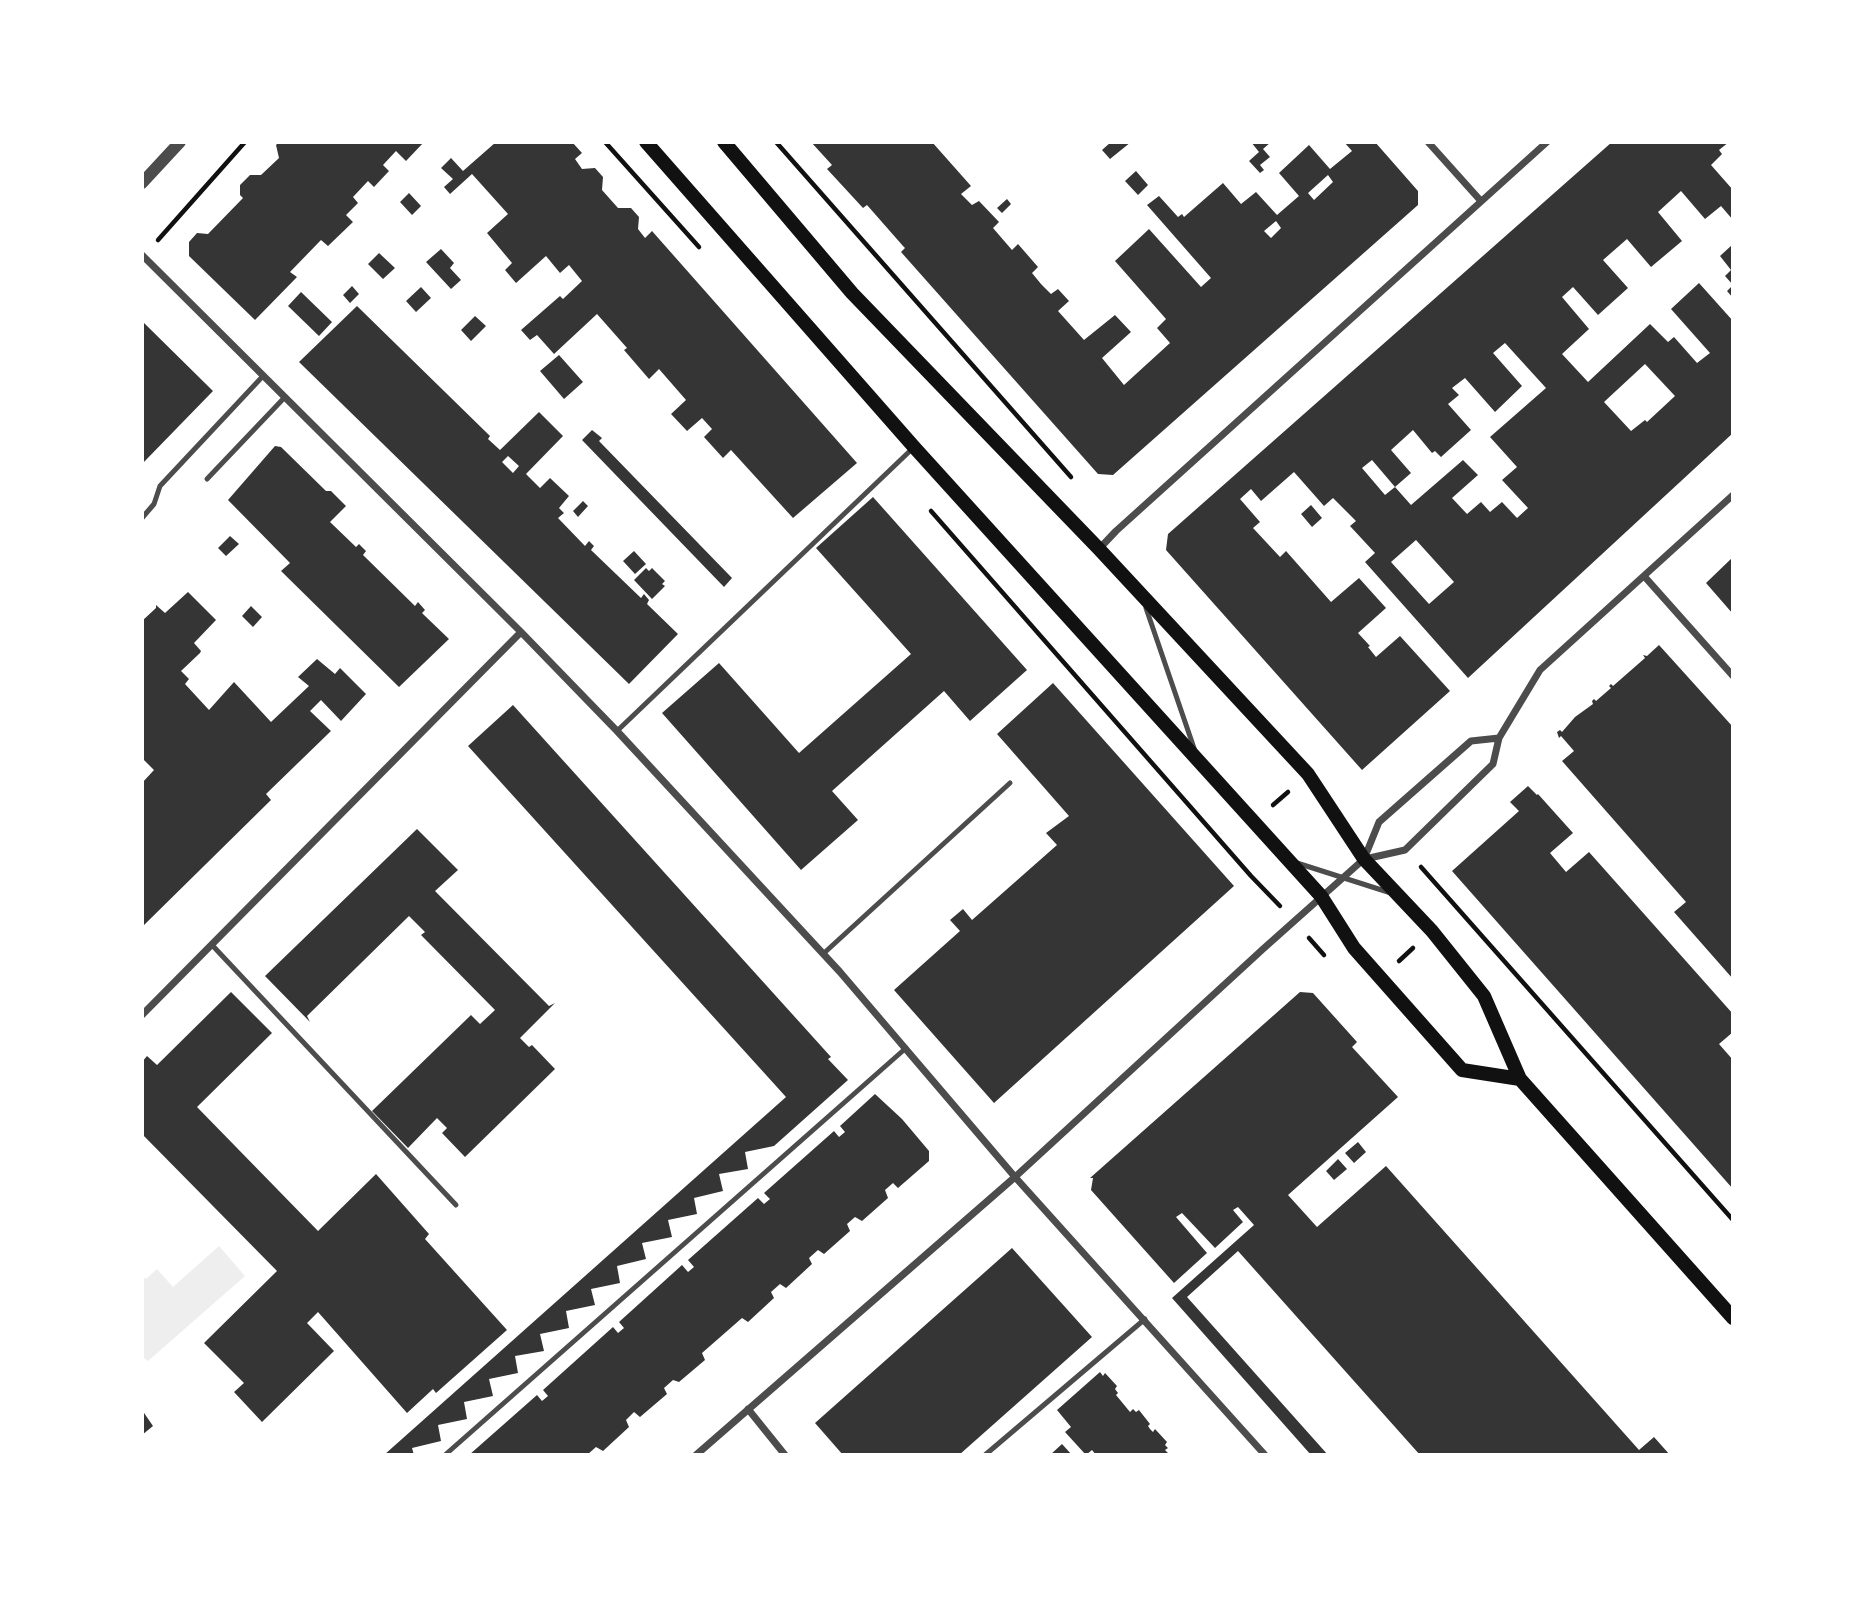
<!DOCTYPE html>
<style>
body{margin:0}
#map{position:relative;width:1875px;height:1597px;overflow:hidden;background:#fff;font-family:Montserrat,sans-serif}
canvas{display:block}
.frame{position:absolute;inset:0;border:144px solid #fff;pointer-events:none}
</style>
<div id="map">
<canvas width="1875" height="1597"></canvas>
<div class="frame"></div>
</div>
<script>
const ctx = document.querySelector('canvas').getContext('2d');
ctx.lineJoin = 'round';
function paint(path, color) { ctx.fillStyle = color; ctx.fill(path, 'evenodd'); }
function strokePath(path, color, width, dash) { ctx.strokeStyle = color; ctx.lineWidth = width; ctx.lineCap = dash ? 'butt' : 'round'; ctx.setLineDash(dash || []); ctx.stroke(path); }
paint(new Path2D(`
 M219,1246l26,30 -97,85 -6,-4v-81l4,3 11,-10 16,18z`), '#eee');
paint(new Path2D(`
 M279,142h145l-18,19 -10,-10 -13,14 6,6 -15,16 -6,-6 -15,16 5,6 -12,12 7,7 -25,24 -7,-6 -31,32 7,5 -42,43 -66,-64v-14l8,-9 11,1 35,-36 -3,-3v-10l10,-10h11l18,-17 -3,-13z
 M496,142h76l10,11 -7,6 7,10 13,-1 8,9 -1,13 16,18h13l8,9 -1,12 7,9 7,-7 205,232 -64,55 -62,-68 -8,8 -19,-21 8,-8 -10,-11 -15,13 -16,-17 15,-14 -27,-31 -10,10 -25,-29 3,-2 -30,-34 -43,40 -17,-19 -7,5 -9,-10 39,-34 3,3 19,-18 -13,-16 -9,8 -14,-17 -30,27 -11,-13 7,-7 -25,-30 21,-19 -36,-40 -22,20 -6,-7 9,-8 -12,-11 10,-10 12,13z
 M811,142h121l39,44 -10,8 11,11 7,-4 20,21 -6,6 19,22 6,-6 20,23 -6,6 9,11 10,10 7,-5 11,12 -11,10 26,29 31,-25 16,17 -29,26 22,27 46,-42 -13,-15 9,-9 -51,-58 34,-32 52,58 10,-9 -64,-73 12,-9 19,21 4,-3 2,3 39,-34 18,21 15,-12 21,23 22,-19 -20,-23 30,-28 21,24 22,-18 -8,-9h31l43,49v14l-305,270 -15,-1 -197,-222 4,-4 -2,-2 -36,-41 -4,3 -36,-39 5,-4zM1328,175l5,7 -19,18 -6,-7zM1276,221l5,7 -10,10 -7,-7z
 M1111,142h20l-21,17 -8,-9z
 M1251,142h20l-8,7 7,8 -10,8 4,5 -4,3 -11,-12 10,-9z
 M1612,142h117l-10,8 3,4 -11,11 22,25v30l-12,-14 -16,13 -24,-28 -23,21 24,29 -31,26 -24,-28 -24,21 25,28 -30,27 -25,-28 -11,10 27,32 -27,25 26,28 62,-58 18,18 6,-5 23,26 13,-10 -39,-44 28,-26 34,38v112l-265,245 -103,-116 10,-9 -25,-27 6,-5 -23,-23 -9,8 -30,-34 -33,29 -10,-12 -11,10 20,23 -7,6 27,29 6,-6 45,51 28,-24 27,30 -28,25 12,13 -2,1 8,10 24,-21 50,55 -88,79 -196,-220 2,-16zM1505,343l41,45 -56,49 27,30 -15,13 26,28 -11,10 -15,-16 -12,10 -9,-10 -14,12 -15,-16 26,-23 -15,-15 -52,45 -16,-18 -10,8 -23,-27 10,-8 23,27 16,-14 -20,-23 22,-20 19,23 3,-2 6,6 30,-27 -23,-26 11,-9 -7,-7 13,-10 30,34 27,-26 -29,-33zM1645,364l30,32 -28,26 -2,-2 -14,11 -27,-29zM1416,540l38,42 -25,22 -38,-42z
 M1136,171l12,14 -10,10 -13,-14z
 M409,193l12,13 -9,9 -12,-13z
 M1007,199l4,5 -9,9 -5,-5z
 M1732,245l1,2v51l-6,-7 6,-6 -8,-9 6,-6 -11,-14z
 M441,249l13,14 -4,5 11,12 -10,9 -25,-27z
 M379,253l16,15 -12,11 -15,-15z
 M352,286l7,8 -9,9 -7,-8z
 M421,287l10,11 -15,14 -10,-11z
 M301,292l31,30 -13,14 -31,-30z
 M357,306l133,130 -2,3 12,11 39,-38 24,24 -37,38 14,14 10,-10 19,18 -10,12 5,5 -6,5 27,28 4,-5 5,5 -3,4 50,48 3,-4 5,6 -2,4 31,30 -49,50 -330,-322zM508,456l11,10 -6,7 -11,-11z
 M475,316l11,10 -15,15 -10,-11z
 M142,321l71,70 -71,73z
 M559,355l24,27 -19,17 -24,-28z
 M592,430l10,8 -3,3 133,137 -8,9 -142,-147z
 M275,446l6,1 45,44h5l15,15 -16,16 26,25 3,-3 7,7 -3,4 52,51 3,-4 7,8 -3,3 2,2 25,24 -50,48 -118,-116 9,-8 -62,-63z
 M873,497l154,173 -57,51 -26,-30 -112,100 26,29 -57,50 -139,-157 57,-50 80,90 112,-99 -95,-106z
 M583,501l5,5 -10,11 -5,-6z
 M1311,505l11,13 -10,9 -11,-13z
 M230,536l9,8 -13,12 -8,-8z
 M634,551l12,13 -11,10 -12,-13z
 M1733,557v57l-27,-31z
 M646,568l3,3 3,-3 13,13 -3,3 3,2 -13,13 -18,-19z
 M188,592l28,28 -22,23 7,8 -1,2 -19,18 8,8 -4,5 24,26 25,-28 37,40 38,-36 -11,-9 19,-18 18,15 5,-6 26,26 -25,27 -20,-21 -11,11 21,20 -65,63 5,6 -129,127v-144l12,-13 -12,-12v-137l14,-13v-3l9,8z
 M251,606l11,11 -9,10 -11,-11z
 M1659,645l74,82v252l-59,-67 12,-10 -124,-141 12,-10 -13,-15 -2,2 -2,-6 3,-2 2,2 13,-15 18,-13 -1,-3 2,-2 2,2 15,-13 -2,-2 2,-2 2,2 32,-28 -2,-3 4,1z
 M1053,683l181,203 -240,217 -100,-113 66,-59 -10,-11 13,-11 9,11 85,-75 -11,-12 23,-17 -72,-82z
 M513,705l318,352 -3,2 20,21 -74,66 -29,6 3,17 -29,5 4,17 -29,7 3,16 -29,6 4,17 -30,6 4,16 -29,7 3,17 -29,6 4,16 -29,6 3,17 -29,6 4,17 -29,5 3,17 -29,6 4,17 -29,6 3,17 -29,6 3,16 -29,7 2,7h-30l402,-358 -318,-351z
 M1528,786l9,9 1,-1 35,39 -23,20 16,19 23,-20 144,162v18l-14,12 14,16v129l-281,-318 67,-60 -9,-9z
 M417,829l41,41 -23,21 114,115 6,-3 -35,35 9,9 3,-2 23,24 -90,88 -23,-24 5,-5 -10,-10 -29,30 -36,-37 99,-96 9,9 15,-14 -74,-75 4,-3 -16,-16 -102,100 3,6 -45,-46z
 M231,992l41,41 -75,74 121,124 58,-57 53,60 -4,5 82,91 -71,63 -3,-4 -26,24 -89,-101 -11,11 27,28 -72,71 -28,-30 10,-9 -40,-40 73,-72 -135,-137v-72l5,-6 10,9z
 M1300,992l13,1 44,49 -5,5 46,50 -110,98 29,32 69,-61 253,284 15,-13 16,18h-250l-182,-204 -51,46 141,158h-17l-139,-157 82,-73 -16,-18 -5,3 10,12 -28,26 -33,-35 -6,4 31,36 -33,30 -83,-93 2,-12h-3z
 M875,1094l27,25 27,32v10l-31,27 -5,-5 -8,7 3,8 -26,23 -7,-4 -8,7 3,7 -26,23 -6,-4 -9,8 3,6 -26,24 -6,-4 -9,8 3,6 -26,24 -6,-4 -40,35 3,7 -26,22 -6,-2 -9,8 3,6 -27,23 -6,-5 -8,8 3,7 -26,24 -7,-4 -9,8h-118l68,-60 5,6 6,-5 -5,-6 70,-63 5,6 6,-5 -5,-6 63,-57 6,7 6,-5 -6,-7 70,-62 6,6 6,-5 -6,-6 70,-62 5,6 6,-5 -5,-6z
 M1358,1142l8,10 -12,11 -9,-10z
 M1338,1159l9,10 -13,11 -8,-9z
 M1012,1248l80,89 -133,118h-116l-28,-32z
 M1100,1372l3,4 2,-3 12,13 -2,3 3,4 -2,2 14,17 3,-3 3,3 3,-2 11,14 -2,2 2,3 3,3 2,-3 12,13 -2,3 3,3 -3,2 5,5h-74l-4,-5 -6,5 -21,-23 6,-5 -14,-17z
 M142,1410l11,16 -11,9z
 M1062,1444l10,11h-22z`), '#353535');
strokePath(new Path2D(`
 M605,142l94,105
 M776,142l295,335
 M158,240l87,-98
 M931,511l320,365 29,30
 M1273,805l15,-13
 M1421,867l312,353
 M1309,938l15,17
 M1399,961l14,-13`), '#111', 4.5);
strokePath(new Path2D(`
 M207,479l78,-82
 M142,518l12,-14 6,-18 103,-110
 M1146,608l49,143
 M617,731l295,-282
 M1297,863l94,30
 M212,945l244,260
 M823,954l187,-171
 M445,1455l461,-407
 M985,1455l160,-136`), '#4c4c4c', 5);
strokePath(new Path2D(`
 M1428,142l52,58
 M142,255l379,377 96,99 223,241 175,205 250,278
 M1099,549l17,-18 431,-389
 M1644,576l89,100
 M1365,859l40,-9 88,-86 6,-26 41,-68 193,-175
 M142,1015l379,-383
 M748,1409l37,46
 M696,1455l319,-278 248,-228 101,-90 15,-37 92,-81 28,-3`), '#4c4c4c', 7);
strokePath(new Path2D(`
 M142,183l38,-41`), '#4c4c4c', 12);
strokePath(new Path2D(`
 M646,142l268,305 407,449 33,52 108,122 58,9
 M724,142l128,151 247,256 209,225 56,85 68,72 52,65 36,83 213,239`), '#111', 14);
</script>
